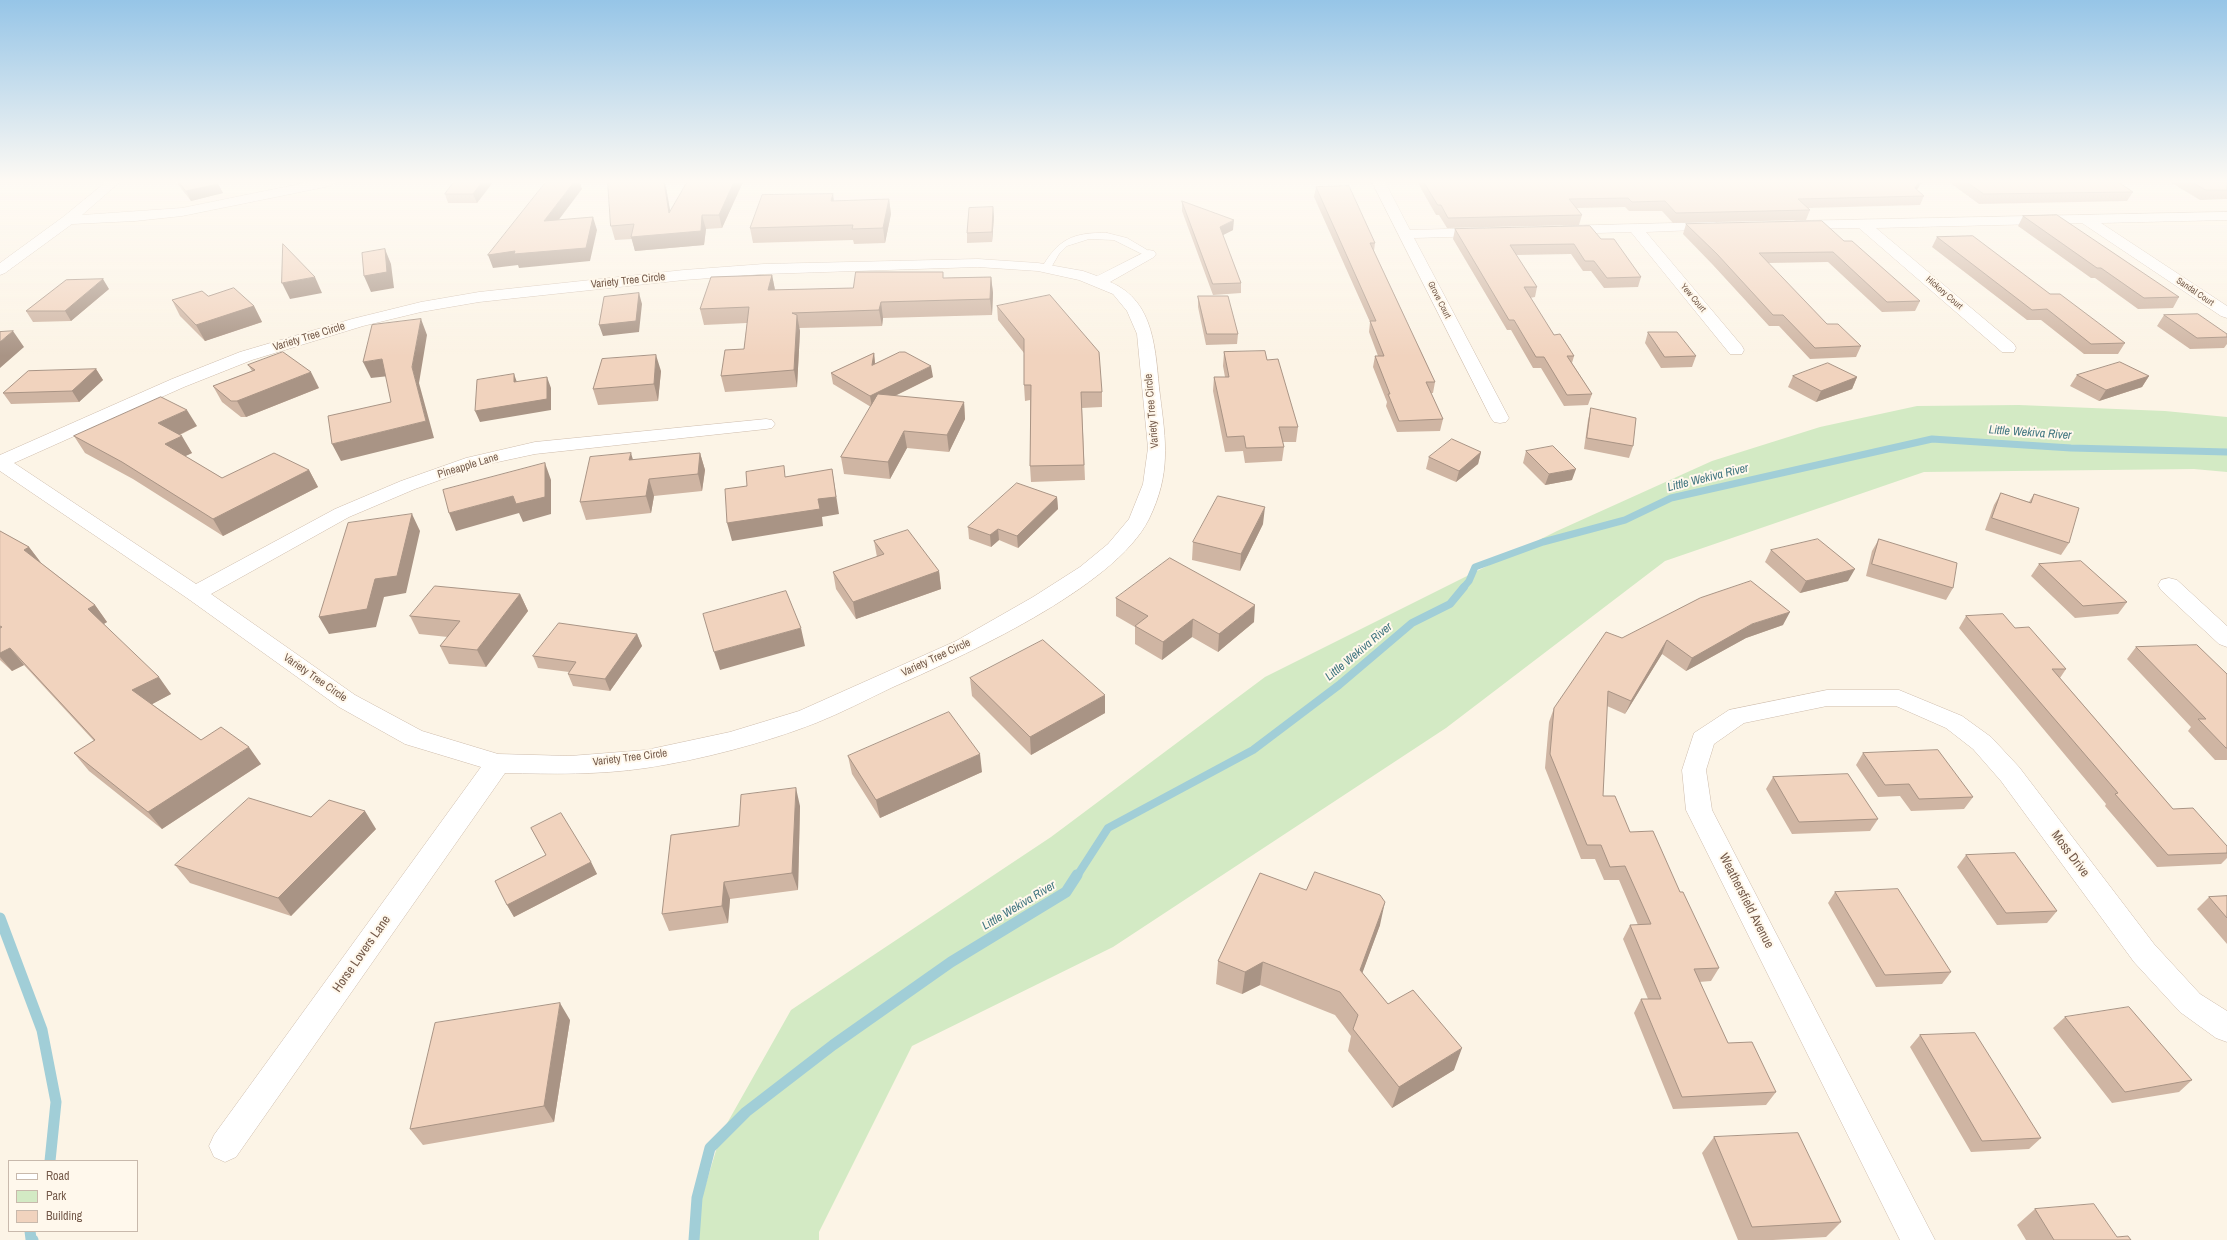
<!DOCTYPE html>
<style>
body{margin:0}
#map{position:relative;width:2227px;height:1240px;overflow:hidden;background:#fcf4e6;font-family:"Archivo Narrow",sans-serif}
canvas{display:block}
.legend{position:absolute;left:8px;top:1160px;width:130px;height:72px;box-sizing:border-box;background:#fff8ec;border:1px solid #c8b9ac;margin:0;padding:5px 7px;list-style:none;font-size:12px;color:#755b4b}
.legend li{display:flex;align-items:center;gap:8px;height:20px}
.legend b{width:20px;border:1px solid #c8b9ac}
</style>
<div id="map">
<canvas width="2227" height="1240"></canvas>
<ul class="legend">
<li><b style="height:5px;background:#fff"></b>Road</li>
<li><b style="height:11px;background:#d3eac4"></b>Park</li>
<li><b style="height:11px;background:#f1d3be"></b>Building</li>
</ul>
</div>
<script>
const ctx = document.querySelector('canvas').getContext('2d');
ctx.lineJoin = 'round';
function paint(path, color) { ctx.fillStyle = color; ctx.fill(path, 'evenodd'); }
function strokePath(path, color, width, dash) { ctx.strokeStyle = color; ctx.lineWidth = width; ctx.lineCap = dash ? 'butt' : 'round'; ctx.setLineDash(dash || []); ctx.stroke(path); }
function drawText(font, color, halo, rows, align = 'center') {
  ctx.font = font + ' "Archivo Narrow",sans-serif'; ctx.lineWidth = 4; ctx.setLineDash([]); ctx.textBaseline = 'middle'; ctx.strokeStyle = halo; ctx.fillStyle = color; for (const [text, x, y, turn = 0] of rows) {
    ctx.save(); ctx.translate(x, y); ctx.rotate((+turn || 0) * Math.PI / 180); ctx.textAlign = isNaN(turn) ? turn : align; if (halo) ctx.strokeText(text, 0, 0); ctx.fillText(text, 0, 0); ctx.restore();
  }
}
paint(new Path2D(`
 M2019,405l146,6 62,6v55l-33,-3 -270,3 -259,89 -219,167 -333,219 -201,99 -93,186v8h-130l32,-106 70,-124 260,-173 214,-160 292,-146 155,-70 108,-34 97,-21z`), '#d3eac4');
strokePath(new Path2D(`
 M1463,588l6,-7 6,-14 68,-25 82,-22 46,-22 261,-59 139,9 156,4`), '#a1ced7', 7);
strokePath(new Path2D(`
 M1077,876l31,-48 145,-78 86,-65 73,-62 38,-19 14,-17`), '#a1ced7', 8);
strokePath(new Path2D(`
 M0,918l42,112 14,72 -6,59
 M30,1231l1,8 2,1
 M694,1240l3,-42 13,-50 36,-36 87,-67 118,-83 115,-70 11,-17`), '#a1ced7', 11);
const service = new Path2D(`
 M1107,233l20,5 27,16 -5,3 -3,-1 -32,-16 -25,-1 -22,7 -8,8 -10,17 -3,1 -5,-3c17,-30 32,-37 66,-36z`);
const minor = new Path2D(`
 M106,182h14l-38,33 100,-7 127,-26h27l-6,4 -148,30 -47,5 -63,3 -67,49 -5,2v-12l63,-46z
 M1372,182h13l25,48 73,-2 7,4 -7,4 -69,2 95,180 -3,4 -6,1 -6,-1 -3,-4z
 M2227,212v8l-126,3 126,83v12l-6,-2 -139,-93 -206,5 138,116 2,4 -2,4h-12l-143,-124 -64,1 -7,-4 7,-4z
 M1715,222l7,4 -2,3 -74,3 96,114 2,4 -2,4h-12l-99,-122 -68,2 -7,-4 7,-4z
 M1149,250l5,1 2,3 -2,3 -44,25c46,19 45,70 50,113 6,47 11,79 -11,124 -34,69 -188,138 -258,169 -25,12 -50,25 -75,35 -51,20 -116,37 -170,45 -47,7 -94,6 -141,5l-269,384 -11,5 -11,-5 -5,-11 5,-11 267,-368 -76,-23 -66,-37 -152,-109 -187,-127v-16l172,-76 68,-27 112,-33 69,-17 58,-10 205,-22 80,-6 214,-5 60,4 45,8 14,5zM978,267l60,4 41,9 34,14 14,17 10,23 11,114 -5,36 -14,35 -21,25 -28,23 -47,30 -77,44 -157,70 -69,21 -84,18 -76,6 -72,-2 -76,-23 -67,-36 -144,-101 138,-77 66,-28 64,-23 56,-12 231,-25 6,-1 3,-4 -3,-4 -6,-1 -231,23 -69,16 -65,23 -66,28 -139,75 -182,-121 170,-76 68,-27 111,-34 58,-14 58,-10 205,-22 80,-6z
 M2169,578l8,2 50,46v21l-8,-3 -58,-54 -3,-5 3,-5z
 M1827,690h72l63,26 29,21 28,30 135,177 46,50 27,17v31l-11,-4 -36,-26 -46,-50 -133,-181 -28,-32 -27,-21 -50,-22h-69l-83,17 -30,21 -8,26 6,40 223,430h-35l-214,-430 -4,-40 12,-37 35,-23z`);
strokePath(service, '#cebcac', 1);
strokePath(minor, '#cebcac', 1);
paint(service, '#fff');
paint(minor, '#fff');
paint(new Path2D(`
 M176,182h41l6,11 -32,8z
 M454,182h39l-16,21h-29l-3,-9z
 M743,182l-21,46 -16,1 -2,16 -69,6 -3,-12 -17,1 -4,-14 55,-39 4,25z
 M1419,182h503l-5,8 7,6 -4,9 -112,3 2,2 -4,10 -133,3 -11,-12h-33l-4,-4 -48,1 5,7 -3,10 -132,3 -8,-13h-3l-17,-30z
 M1949,182h169l15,10 -6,9 -148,3z
 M2170,182h57v17l-27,1z
 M1316,187l59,56 -1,8 61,131 -2,11h-2l12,26 -3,12 -43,1 -11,-26 1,-4 -14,-35 2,-11h3l-9,-24 1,-10 -56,-125z
 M889,199l2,15 -6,29 -31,1 -1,-4 -100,3 -3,-15 84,-27z
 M1182,201l51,29 -10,5 18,48v10l-28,2 -31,-84z
 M993,207l1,10 -2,25 -25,1v-10z
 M2023,216l156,81 -6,11 -35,1 -43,-31h-4l-73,-52z
 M1686,224l158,17 76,60 -5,10 -33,1 -54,-50 -60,1 59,61 34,22 -5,11 -46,2 -31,-33h-10l-56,-61 -30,-31z
 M1455,229l146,10 40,38 -3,10 -34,1 -13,-17h-8l-12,-17 -55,1 21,32 -2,10 -5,1 24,37 20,21 -2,7 20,31 -4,11 -24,1 -23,-38h-8l-22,-38h-4l-54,-91z
 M1937,237l188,106 -7,11h-34l-43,-34h-14l-95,-73z
 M772,275l3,15 78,-2 91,-10 47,-1 2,16 -1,22 -109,3 -1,8 -83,2 1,3 -3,56 -72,5 -4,-16 23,-27 3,-26 -43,2 -4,-16z
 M109,289l-38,32 -38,1 -7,-11z
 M208,296l46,10 8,16 -57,19 -25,-25 -8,-16z
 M1198,296l40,38 -1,10 -31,1 -8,-38z
 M997,306l105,86v15l-20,1 3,72 -54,2 -1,-16v-66l-5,1 -1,-16v-32l-26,-33z
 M2164,315l63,19v10l-3,4 -34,1 -33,-23z
 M1648,332l48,24 -4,11 -31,1 -16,-25z
 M1224,352l43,8 31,67 -2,15h-13l1,5 -2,14 -37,2 -2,-12 -18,1 -12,-61 1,-14h11l-2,-11z
 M874,353l1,10 58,14 -38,19 69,6 1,17 -16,33 -42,-4 -17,31 -46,-5 -3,-17 30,-50 -38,-23 -2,-11z
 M248,365l71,23 -73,29h-5l-19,-15 -9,-16 39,-15z
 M96,369l7,11 -24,22 -68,2 -8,-11z
 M661,371l-3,30 -60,4 -5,-16z
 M2077,375l72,1 -7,11 -43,14 -29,-15z
 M1793,376l64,1 -5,12 -36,13 -28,-15z
 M1591,408l42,38 -4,12 -45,-9 4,-29z
 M197,426l-17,9 12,18 -7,3 37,22 87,-8 9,17 -95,49 -90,-57 -48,-26 -11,-17z
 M1526,451l46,29 -27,5 -22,-22z
 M1481,452l-3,12 -22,18 -30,-13 3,-12z
 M700,453l5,17 -3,21 -48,5 -3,17 -65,7 -6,-18 53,-42z
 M2001,493l28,9 5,-8 35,49 -8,12 -76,-25 9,-25z
 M1057,497l1,12 -40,39 -19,-8 -8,7 -22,-8 -1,-12z
 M1263,524l-23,47 -48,-11 1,-18z
 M0,531l29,16 12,16 54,42 12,17 -3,2 67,70 -19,10 49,36 60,24 -99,65 -73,-58 -15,-18 20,-12 -70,-76 -12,6 -12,-11z
 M1879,539l74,49 -7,12 -80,-24 6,-25z
 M874,541l65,30 2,18 -85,30 -20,-30 -3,-17 44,-15z
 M1771,550l77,31 -48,12 -35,-31z
 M2039,564l88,38 -9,12 -43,4 -44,-42z
 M520,594l8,17 -42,56 -37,-3 -9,-18 8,-9 -29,-3 -9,-18z
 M1116,598l138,24 -36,30 -26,-15 -30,23 -27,-16v-17l-19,-11z
 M1966,616l49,12 51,41 -6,9 113,131 54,37v12l-6,6 -64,3 -52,-61 1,-2 -147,-176z
 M1783,625l-37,13 -60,33 -24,-17 -37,60 -18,-8 -4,90 27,36 50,60 39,76 -8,13 -12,1 29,61 48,49 -10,13 -93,4 -39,-96 7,-14h7l-25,-60 7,-14h8l-19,-45h-15l-9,-21h-14l-36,-91 4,-46 5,-14 68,-70z
 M637,634l5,12 -32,45 -37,-5 -5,-12 1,-2 -31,-4 -5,-12z
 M2136,647l91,27v86h-12l-27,-29 3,-4 -64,-68z
 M970,678l135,35 -74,42 -59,-59z
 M1863,753l110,44 -9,12 -53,2 -11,-15 -22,1 -22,-32z
 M848,756l134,16 -102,46 -28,-44z
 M1773,777l105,42 -8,12 -78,3 -26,-45z
 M800,806l-2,84 -68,9 -2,24 -59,8 -7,-17 77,-88z
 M311,817l65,12 -85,87 -101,-33 -15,-18z
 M531,828l60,34 6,12 -83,43 -7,-12 39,-50z
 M1966,855l91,56 -10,12 -50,2 -40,-58z
 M1306,890l74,35 -18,48 26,31 66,66 -62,38 -44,-57 3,-15 -16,-21 -75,-30 -18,9 -26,-10 2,-23z
 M1835,892l116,80 -9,12 -66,3 -48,-84z
 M2227,896v48l-30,-35 12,-12z
 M2065,1017l127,63 -13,12 -67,11 -59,-75z
 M570,1020l-16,102 -131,23 -13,-16z
 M1920,1035l121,103 -12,11 -58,3 -61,-105z
 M1714,1137l127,85 -15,15 -53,3h-35l-36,-87z
 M2035,1209l82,28 14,3h-105l-9,-15z`), '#cfb5a3');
paint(new Path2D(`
 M482,182h11l-16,21 -4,-9z
 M574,182h6l2,7 -34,45 -4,-13z
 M664,182h1l1,5 7,40 -4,-14z
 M734,182h9l-21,46 -3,-13z
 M1919,182h3l-10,14 3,-8z
 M218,184l5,9 -32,8 -5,-10z
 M833,194l2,14 -4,-7z
 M889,199l2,15 -6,29 -2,-15z
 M993,207l1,10 -2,25v-10z
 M702,215l4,14 -2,16 -69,6 -4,-14z
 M593,217l4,13 -7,31 -71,7 -1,-3 -25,3 -5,-13z
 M1234,220l-1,10 -14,7 1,-10z
 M385,249l6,15 3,24 -23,4 -7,-16z
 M772,275l3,15h-7z
 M315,277l7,16 -32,6 -8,-16z
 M991,277l2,16 -1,22 -2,-16z
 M103,279l6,10 -38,32 -6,-10z
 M639,293l3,11 -3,28 -36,4 -4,-11z
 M881,302l2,16 -1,8 -3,-16z
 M254,306l8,16 -57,19 -9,-16z
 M797,315l3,16 -3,56 -3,-17z
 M421,319l6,16 -8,48 15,55 -93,23 -9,-17 94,-23 -14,-54z
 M13,331l11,16 -24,21v-26z
 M874,353l1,11 -3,1z
 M656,355l5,16 -3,30 -4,-17z
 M382,359l7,17 -18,2 -8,-16z
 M931,366l2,11 -61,30 -2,-11z
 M96,369l7,11 -24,22 -7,-11z
 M311,372l8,16 -73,29 -9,-16z
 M514,374l4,11 -4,-3z
 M2149,376l-7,11 -43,14 7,-11z
 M547,377l4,11v22l-71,12 -5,-11z
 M1857,377l-5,12 -36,13 5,-11z
 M964,402l1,17 -16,33 -2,-17z
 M187,410l10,16 -29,14 -10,-17z
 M904,431l3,17 -17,31 -2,-17z
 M182,436l10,17 -17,8 -10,-17z
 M1481,452l-3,12 -22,18 3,-11z
 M631,453l5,17 -7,-10z
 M700,453l5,17 -3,21 -4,-17z
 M545,463l6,17v34l-28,8 -4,-9 -63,18 -7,-18 64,-17z
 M832,469l7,45 -17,3 1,9 -91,15 -5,-18 91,-24z
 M1576,469l-4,11 -27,5 4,-11z
 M309,470l9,17 -95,49 -10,-17z
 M649,479l5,17 -3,17 -5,-17z
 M1057,497l1,12 -40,39 -1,-12z
 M1265,507l-2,17 -23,47 1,-17z
 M412,514l8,17 -14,62 -22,4 -8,30 -47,7 -10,-17 56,-38z
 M998,529l1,11 -8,7 -1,-12z
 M29,547l13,17 -18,-14z
 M1855,569l-7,12 -48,12 6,-12z
 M939,571l2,18 -85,30 -3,-17z
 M520,594l8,17 -42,56 -9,-17z
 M95,605l12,17 -7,4 -12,-17z
 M1255,605l-1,17 -36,30 1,-18z
 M1790,612l-7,13 -37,13 -60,33 6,-13 60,-34z
 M1193,619l-1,18 -30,23 1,-18z
 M801,628l4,18 -85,24 -6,-18z
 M637,634l5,12 -32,45 -5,-12z
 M1667,640l-5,14 -37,60 6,-13z
 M10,648l14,17 -12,6 -12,-14v-4z
 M159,677l12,17 -26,14 -13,-18z
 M1105,695v18l-74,42 -1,-18z
 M249,747l12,17 -99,65 -14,-17z
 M980,754l2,18 -102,46 -4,-18z
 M796,788l4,18 -2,84 -6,-17z
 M365,811l11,18 -85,87 -13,-18z
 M591,862l6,12 -83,43 -7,-12z
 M724,882l6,17 -2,24 -6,-17z
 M1385,902l-5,23 -25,68 5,-23z
 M1263,962l-3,23 -18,9 3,-22z
 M560,1003l10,17 -16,102 -10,-16z
 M1462,1048l-8,22 -62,38 7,-21z`), '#a99485');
const building = new Path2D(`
 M179,182h38l1,2 -32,7z
 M454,182h28l-9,12h-28z
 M546,182h28l-30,39 49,-4 -7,31 -72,6 1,-3 -27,4z
 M608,182h56l5,31 18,-31h47l-15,33h-17l-1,16 -70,6 3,-13 -23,2z
 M1424,182h495l-4,6 9,8 -126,3 12,11 -134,3 -11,-12 -33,1 -4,-4 -59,1 13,16 -134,3 -7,-13h-3z
 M1967,182h151l15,10 -149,2z
 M2192,182h35v8h-21z
 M1349,186l26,57h-5l65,139h-9l17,37 -44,2 -11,-27h2l-15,-38h9l-14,-35h6l-60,-134z
 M833,194l-2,7 58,-2 -6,29 -31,1 1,-4 -103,3 12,-33z
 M1182,201l52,19 -14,7 21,56 -28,1z
 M993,207l-1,25 -25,1 2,-25z
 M2057,215l122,82 -35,1 -43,-30h-4l-74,-52z
 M1822,221l22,20h8l68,60 -33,1 -54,-50 -74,1 68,71h11l23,22 -46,2 -32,-33h-10l-56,-61 -31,-30z
 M1590,226l11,13h13l27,38 -34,1 -13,-17h-9l-11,-17 -64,1 27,42h-13l30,48 6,-1 14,22h-7l25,38 -25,1 -23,-38h-8l-22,-37h-5l-54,-91z
 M1973,236l77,58h10l65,49 -34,1 -44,-35 -15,1 -95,-73z
 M283,244l32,33 -33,6z
 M385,249l2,23 -23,4 -2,-23z
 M856,272h87v6l48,-1 -1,22 -109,3 -2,8 -87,3 5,2 -3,55 -73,6 4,-26 19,-1 5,-42 -49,2 11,-32 61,-2 -4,15 85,-2z
 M103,279l-38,32h-39l40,-31z
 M234,288l20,18 -58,19 -24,-25 30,-9 6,5z
 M639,293l-3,28 -37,4 5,-28z
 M1050,295l49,57 3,40h-21l3,73 -54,1 1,-81h-7v-46l-27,-33z
 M1198,296h30l10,38h-31z
 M2198,314l29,20v3l-30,1 -33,-23z
 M421,319l-9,48 14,54 -94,23 -4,-28 63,-14 -9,-43 -19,3 9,-37z
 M13,331l-13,11v-10z
 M1648,332h29l19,24 -31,1z
 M1265,351l2,9 11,-1 20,68h-19l5,20 -38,1 -2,-12 -17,1 -13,-60h15l-5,-25z
 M283,352l28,20 -74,29h-6l-18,-15 42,-16 -7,-5z
 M900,352h5l26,14 -61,30 -39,-23 43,-20 -2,12z
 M656,355l-2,29 -61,5 9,-30z
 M2120,362l29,14 -43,14 -29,-15z
 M1828,363l29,14 -36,14 -28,-15z
 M96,369l-24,22 -69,2 25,-22z
 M514,374v8l33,-5v22l-72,12 2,-31z
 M878,394l86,8 -17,33 -43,-4 -16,31 -47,-5z
 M161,397l26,13 -29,13 24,13 -17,8 57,34 52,-25 35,17 -96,49 -91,-57 -48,-26z
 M1591,408l45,10 -3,28 -46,-8z
 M1452,439l29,13 -22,19 -30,-14z
 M1553,446l23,23 -27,5 -23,-23z
 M631,453l-2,7 71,-7 -2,21 -49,5 -3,17 -66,6 10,-45z
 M545,463v34l-29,7 -3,-8 -64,17 -6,-23z
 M784,466l1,11 47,-8 4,28 -18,2 2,10 -93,14 -2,-34 22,-3 -1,-14z
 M1017,483l40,14 -40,39 -19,-7 -8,6 -22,-8z
 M2001,493l30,10 3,-9 45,14 -10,35 -77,-25z
 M1218,496l47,11 -24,47 -48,-12z
 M412,514l-15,62 -22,3 -8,30 -48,8 29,-94z
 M908,530l31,41 -86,31 -20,-30 51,-18 -10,-13z
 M0,531l29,16 -5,3 71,55 -7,4 71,68 -27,13 69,50 20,-13 28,20 -101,65 -74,-59 21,-13 -85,-92 -10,5v-25l2,-1 -2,-1z
 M1818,539l37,30 -49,12 -35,-31z
 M1879,539l78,24 -4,25 -81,-24z
 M1170,558l85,47 -36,29 -26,-15 -30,23 -28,-16 13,-10 -32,-18z
 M2081,561l46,41 -44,4 -44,-42z
 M1751,581l39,31 -38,12 -60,34 -25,-18 -36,61 -23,-10 -5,105h12l15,36 23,-1 27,61h3l36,76 -25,1 34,74 24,-1 24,50 -94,5 -41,-98h20l-31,-74 21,-1 -26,-58 -15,1 -9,-22h-14l-37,-91 4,-46 52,-76 16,6 78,-40z
 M435,586l85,8 -43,56 -37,-4 20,-25 -50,-5z
 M786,591l15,37 -87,24 -11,-38z
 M2003,614l12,14 14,-1 37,42h-14l121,140 20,-1 34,38v7l-59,2 -53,-61 3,-1 -152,-177z
 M559,623l78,11 -32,45 -37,-5 8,-12 -43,-6z
 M1043,640l62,55 -75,42 -60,-59z
 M2197,645l30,29v74h-1l-28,-29h8l-70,-72z
 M949,712l31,42 -104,46 -28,-44z
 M1938,750l35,47 -54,2 -10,-15 -24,1 -22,-32z
 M1848,774l30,45 -79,3 -26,-45z
 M796,788l-4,85 -68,9 -2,24 -60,8 9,-79 68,-9 2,-31z
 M249,798l62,19 18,-17 36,11 -87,87 -103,-33z
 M561,813l30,49 -84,43 -12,-24 51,-26 -15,-27z
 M2015,853l42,58 -51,2 -40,-58z
 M1315,872l65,23 5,7 -25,68 28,34 25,-14 49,58 -63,39 -46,-58 5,-14 -18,-23 -77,-30 -18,10 -27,-11 42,-88 46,17z
 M1898,889l53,83 -66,3 -50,-83z
 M2227,896v22l-18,-21z
 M560,1003l-16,103 -134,23 25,-106z
 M2129,1007l63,73 -67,12 -60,-75z
 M1975,1033l66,105 -59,3 -62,-106z
 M1798,1133l43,89 -89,5 -38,-90z
 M2094,1204l23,33 11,-1 3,4h-77l-19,-31z`);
paint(building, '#f1d3be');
strokePath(building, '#a99485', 1);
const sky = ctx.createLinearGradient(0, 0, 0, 356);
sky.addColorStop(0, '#96c5e7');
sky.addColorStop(0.51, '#fefaf4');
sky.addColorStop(1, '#fefaf400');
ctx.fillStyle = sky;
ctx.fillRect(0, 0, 2227, 356);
drawText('9px', '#755b4b', '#fff8ec', [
 ["Sandal Court",2195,292,34],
 ["Hickory Court",1944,293,41],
 ["Yew Court",1693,298,50],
 ["Grove Court",1439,300,63]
]);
drawText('11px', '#755b4b', '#fff8ec', [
 ["Variety Tree Circle",628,281,-6],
 ["Variety Tree Circle",309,337,-17],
 ["Variety Tree Circle",1152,411,-95],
 ["Pineapple Lane",468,466,-17],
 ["Variety Tree Circle",936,658,-25],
 ["Variety Tree Circle",315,678,35],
 ["Variety Tree Circle",630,758,-7]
]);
drawText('italic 12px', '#427681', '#fff8ec', [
 ["Little Wekiva River",2030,433,4],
 ["Little Wekiva River",1708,478,-14],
 ["Little Wekiva River",1359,652,-40],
 ["Little Wekiva River",1019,906,-31]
]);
drawText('13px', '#755b4b', '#fff8ec', [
 ["Moss Drive",2070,854,53],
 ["Weathersfield Avenue",1746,901,63],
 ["Horse Lovers Lane",362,954,-55]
]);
</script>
